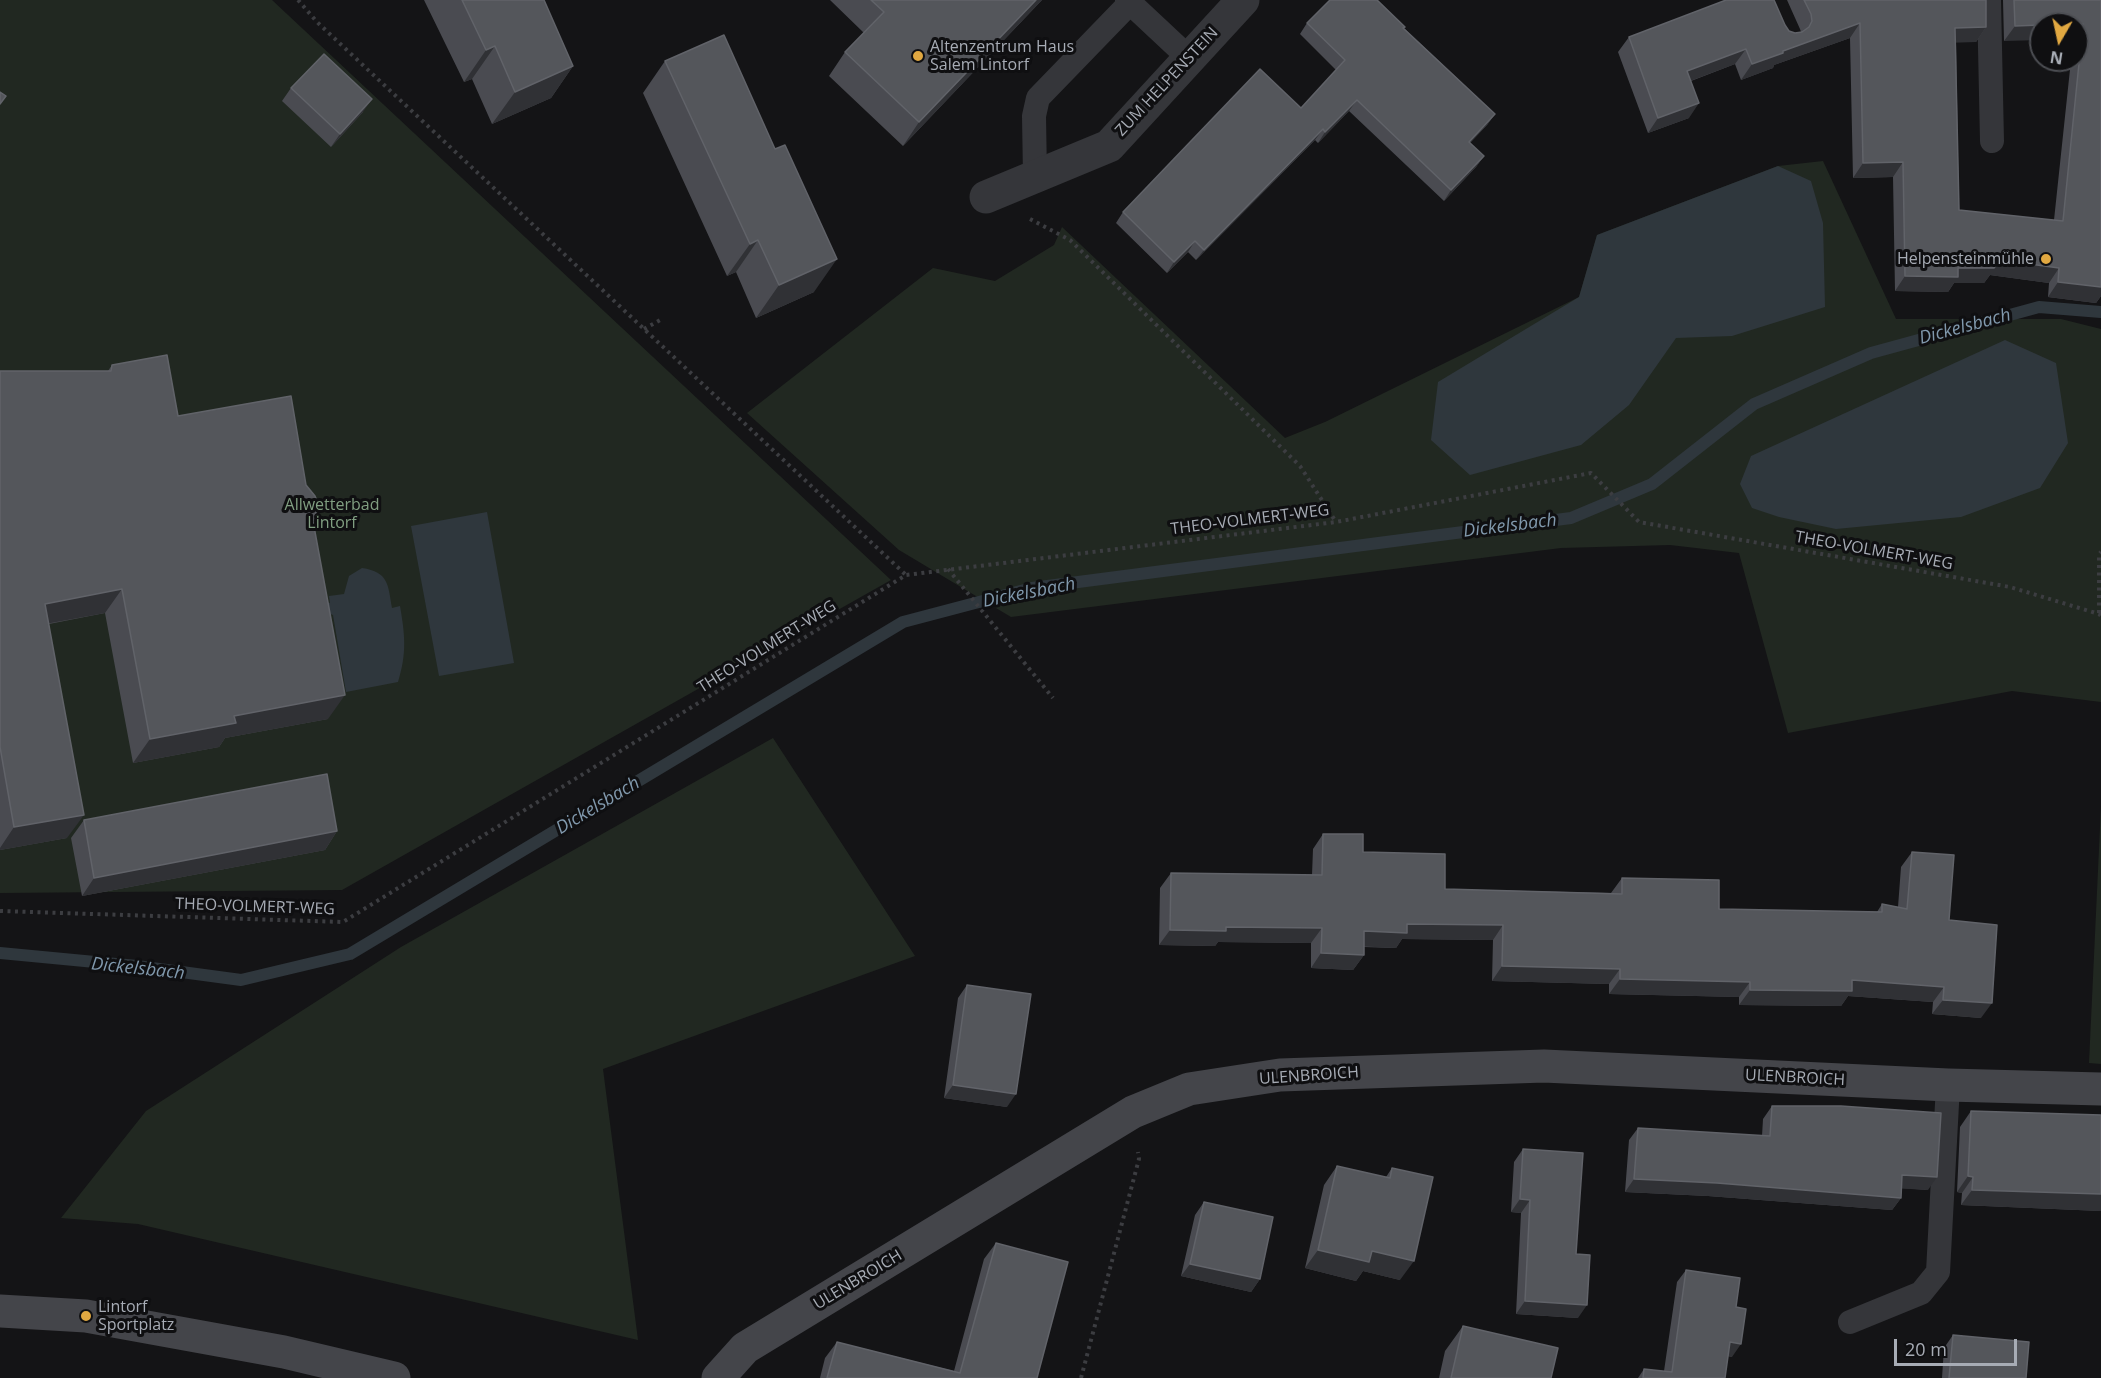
<!DOCTYPE html>
<meta charset="utf-8">
<style>
body{margin:0}
#map{position:relative;width:2101px;height:1378px;overflow:hidden;background:#141416;font-family:"Open Sans",sans-serif}
canvas{display:block}
.north{position:absolute;left:2029px;top:12px;width:60px;height:60px;box-sizing:border-box;background:#0f0f11;border:2px solid #4c4e53;border-radius:50%;rotate:189deg;font-size:16px;font-weight:700;line-height:24px;text-align:center;color:#a7acb5}
.north::after{content:'';display:block;margin:auto;width:21px;height:27px;background:#e1a841;clip-path:polygon(50% 0,100% 100%,50% 72%,0 100%)}
.scale{position:absolute;left:1894px;top:1339px;width:123px;height:27px;box-sizing:border-box;border:3px solid #a7acb5;border-top:0;padding-left:8px;font-size:18px;line-height:21px;white-space:nowrap;color:#a7acb5;-webkit-text-stroke:4px #0f0f11;paint-order:stroke}
</style>
<div id="map">
<canvas width="2101" height="1378"></canvas>
<div class="north">N</div>
<div class="scale">20 m</div>
</div>
<script>
const ctx = document.querySelector('canvas').getContext('2d');
ctx.lineJoin = 'round';
function paint(path, color) { ctx.fillStyle = color; ctx.fill(path, 'evenodd'); }
function strokePath(path, color, width, dash) { ctx.strokeStyle = color; ctx.lineWidth = width; ctx.lineCap = dash ? 'butt' : 'round'; ctx.setLineDash(dash || []); ctx.stroke(path); }
function drawText(font, color, halo, rows, align = 'center') {
  ctx.font = font + ' "Open Sans",sans-serif'; ctx.lineWidth = 6; ctx.setLineDash([]); ctx.textBaseline = 'middle'; ctx.strokeStyle = halo; ctx.fillStyle = color; for (const [text, x, y, turn = 0] of rows) {
    ctx.save(); ctx.translate(x, y); ctx.rotate((+turn || 0) * Math.PI / 180); ctx.textAlign = isNaN(turn) ? turn : align; if (halo) ctx.strokeText(text, 0, 0); ctx.fillText(text, 0, 0); ctx.restore();
  }
}
paint(new Path2D(`
 M0,0h272l619,580 -549,310 -342,3z
 M1823,161l73,158h165l40,10v373l-89,-11 -224,42 -49,-180 -69,-8 -109,3 -550,69 -112,-67 -152,-137 186,-145 62,13 59,-36 8,-18 223,211 40,-16 254,-125 18,-62 181,-69z
 M773,738l142,218 -312,113 35,271 -500,-116 -77,-6 85,-107 255,-164z
 M2101,806v258l-12,-1z`), '#212821');
paint(new Path2D(`
 M1778,166l33,15 12,42 2,84 -93,29 -56,2 -47,67 -48,40 -111,30 -39,-35 7,-58 141,-85 18,-62z
 M2005,340l51,23 12,80 -28,45 -79,29 -125,12 -57,-12 -27,-9 -12,-24 11,-28z
 M487,512l27,151 -75,13 -28,-150z
 M362,568c27,4 26,17 30,40l8,-2c5,29 7,47 -2,76l-52,10 -13,-77 -27,-10 -2,-11 26,9 -1,-7 15,-2 5,-18z`), '#2f373d');
strokePath(new Path2D(`
 M0,953l137,13 104,14 109,-26 553,-332 129,-34 539,-70 81,-34 102,-80 117,-51 168,-46 62,5`), '#2f373d', 12);
strokePath(new Path2D(`
 M298,0l19,22 589,553
 M1030,219l40,21 230,226 36,56
 M644,329l18,-10
 M948,569l105,129
 M2099,613v-59l2,-2
 M0,911l343,11 563,-347 430,-53 255,-49 48,49 371,65 89,27 2,2
 M1081,1378l58,-219 -1,-7`), '#3c3d41', 4, [3, 4.5]);
strokePath(new Path2D(`
 M1127,0l62,58
 M1989,0l3,141
 M1035,176l-1,-60 4,-18 92,-95
 M1850,1322l71,-29 17,-21 10,-187`), '#35363a', 24);
strokePath(new Path2D(`
 M986,197l123,-51 134,-146`), '#35363a', 33);
strokePath(new Path2D(`
 M0,1311l86,5 198,36 110,26
 M718,1378l27,-30 388,-236 56,-23 91,-14 264,-9 404,19 153,4`), '#44454a', 33);
paint(new Path2D(`
 M424,0h120l29,66 -22,32 -59,26 -20,-45 -8,3z
 M830,0h212l-139,146 -74,-70 16,-24 19,-19z
 M1787,0h199v27l-10,15h-20l3,168 95,10 17,-160h6v-36l-73,17 -1,-41h98v296l-5,7 -48,-6 1,-14 -59,-8 -6,8h-30l-6,9 -53,-1 -2,-114 -40,1 -3,-140 -76,27 -1,3 -32,12 -6,-16 -44,17 -2,37 -41,15 -30,-81 11,-15 156,-12 4,6 6,2 6,-1 -1,-3z
 M1307,23l97,5 91,86 -8,11 -17,18 14,13 -8,11 -32,34 -95,-90 -31,32 -3,-3 -119,120 -8,-8 -21,21 -51,-50 7,-11 178,-104 35,-38 -36,-36z
 M665,61l149,231 -58,26 -20,-46 -9,4 -84,-183z
 M291,88l72,24 -32,35 -49,-46z
 M112,365l201,156 15,198 -103,19 -6,9 -86,16 -28,-150 -56,11 18,214 -67,12v-479h108z
 M84,820l253,11 -12,19 -243,46 -11,-58z
 M1323,834l122,55 166,4 11,-15 97,31 158,3 5,-8 16,3 3,-40 11,-15 37,68 32,98 -49,-4 1,-12 -85,-6 -7,10 -102,-1v-8l-130,-3v-10l-117,-3 1,-41 -91,-1 -6,9 -32,-1v8l-11,15 -42,-2v-25l-93,-1 -3,4 -56,-1 1,-57 11,-15 141,2 1,-26z
 M967,985l40,122 -63,-9 14,-100z
 M1772,1106l156,84 -27,-2v10l-9,12 -184,-14 -83,-4 4,-52 9,-12 124,8 1,-17z
 M1971,1111l130,4v96l-140,-6 1,-12 -5,-1 3,-65z
 M1523,1149l53,105 2,64 -62,-4 5,-101 -10,-1 3,-50z
 M1337,1166l49,11 6,-9 8,112 -37,-9 -7,10 -51,-13 19,-83z
 M1204,1202l56,77 -9,13 -70,-16 14,-61z
 M996,1243l41,135h-217l5,-20 12,-16 117,29 30,-112z
 M1686,1270l50,37 -4,50 -4,-1 -3,22h-87l6,-9 20,2 13,-89z
 M1463,1326l88,52h-112l6,-27z
 M1953,1335l73,43h-84l2,-30z`), '#4a4b51');
paint(new Path2D(`
 M1036,0h6l-139,146 16,-24z
 M1860,23l-10,15 -76,27 -1,3 -32,12 11,-16 31,-13z
 M2077,24h6l-6,9z
 M2041,25v15l-37,1 11,-15z
 M1986,27l-10,15 -31,1 10,-15z
 M495,46l-23,33 -8,3 22,-32z
 M1746,49l-11,15 -58,22 10,-15z
 M573,66l-22,32 -59,26 23,-32z
 M372,99l-9,13 -32,35 9,-13z
 M1357,100l-8,11 -31,32 7,-11z
 M1699,103l-10,15 -41,15 10,-15z
 M1495,114l-8,11 -26,27 8,-10z
 M1323,129l-8,11 -119,120 8,-10z
 M1484,156l-8,11 -32,34 7,-11z
 M1903,162l-10,15 -40,1 10,-15z
 M758,240l-22,32 -9,4 23,-32z
 M1195,241l-7,11 -21,21 7,-11z
 M837,259l-23,33 -58,26 23,-33z
 M2000,260l59,8 -10,15 -59,-8 -6,8h-30l-6,9 -53,-1 10,-15z
 M2058,282l43,3v11l-5,7 -48,-6z
 M122,589l-17,24 -76,14 16,-23z
 M345,695l-17,24 -103,19 -6,9 -86,16 17,-24 84,-23z
 M84,815l-17,23 -67,12v-2l14,-21z
 M337,831l-12,19 -243,46 12,-18z
 M1407,924l96,1 -10,15 -91,-1 -6,9 -42,-2 10,-15z
 M1226,927l96,1 -11,15 -93,-1 -3,4 -56,-1 11,-15z
 M1321,953l43,2 -11,15 -42,-2z
 M1502,966l118,3 -11,15 -117,-3z
 M1620,979l130,3 -11,15 -130,-3z
 M1852,980l92,7 -11,15 -85,-6 -7,10 -102,-1 11,-15z
 M1943,1000l49,3 -11,15 -49,-4z
 M953,1085l63,9 -9,13 -63,-9z
 M1902,1175l35,2 -9,13 -35,-2z
 M1968,1176l5,1 -11,16 -5,-1z
 M1634,1179l83,4 184,15 -9,12 -184,-14 -83,-4z
 M1972,1190l129,4v17l-140,-6z
 M1520,1199l10,1 -9,13 -10,-1z
 M1318,1250l54,1 42,10 -14,19 -37,-9 -7,10 -51,-13z
 M1190,1264l70,15 -9,13 -70,-16z
 M1525,1301l62,4 -9,13 -62,-4z
 M1730,1342l11,2 -9,13 -11,-2z`), '#303135');
const building = new Path2D(`
 M462,0h82l29,66 -58,26 -20,-46 -9,4z
 M871,0h165l-117,122 -74,-70 39,-40z
 M1330,0h47l28,27 -2,1 92,86 -26,28 15,14 -33,34 -94,-90 -32,32 -2,-3 -119,121 -9,-9 -21,21 -51,-50 137,-143 41,39 44,-48 -38,-37z
 M1726,0h48l11,25 4,6 6,2 7,-1 7,-5 3,-6 -1,-7 -7,-14h182v27l-31,1 4,182 104,11 20,-197h-42v1l-26,1 -1,-26h87v287l-43,-5 1,-14 -59,-8 -6,8h-36v9l-53,-1 -2,-114 -40,1 -3,-140 -77,28v2l-31,11 -6,-15 -59,22 12,32 -41,15 -29,-81z
 M724,35l51,114 10,-4 52,114 -58,26 -21,-45 -8,4 -85,-183z
 M324,54l48,45 -32,35 -49,-46z
 M0,92l6,4 -6,8z
 M167,355l11,61 113,-20 15,89 9,11 4,9 -6,16 32,174 -111,21 2,7 -86,16 -28,-150 -77,15 39,211 -70,12 -14,-80v-376h111l1,-6z
 M327,774l10,57 -243,47 -10,-58z
 M1323,834h40v18l82,2v35l177,5v-16l97,2v29l163,3v-8l25,5 5,-57 42,3 -5,65 48,5 -5,78 -49,-3 1,-13 -92,-7v11l-102,-1v-8l-130,-3v-10l-118,-3 1,-41 -96,-1v9l-43,-2v24l-43,-2 1,-25 -96,-1v4l-56,-1 1,-57 151,2z
 M967,985l64,9 -15,100 -63,-9z
 M1772,1106h69l100,7 -4,64 -35,-2 -1,23 -184,-15 -83,-4 4,-51 132,8z
 M1971,1111l130,4v79l-129,-4 1,-13 -5,-1z
 M1523,1149l60,4 -7,101 14,1 -3,50 -62,-4 5,-101 -10,-1z
 M1337,1166l53,12 2,-10 41,9 -19,84 -42,-10 -3,11 -51,-12z
 M1204,1202l69,15 -13,62 -70,-15z
 M996,1243l72,19 -31,116h-210l10,-36 123,31z
 M1686,1270l54,8 -4,29 10,2 -5,35 -11,-2 -5,36h-82l1,-9 28,3z
 M1463,1326l95,22 -7,30h-100z
 M1953,1335l76,7 -3,36h-77z`);
paint(building, '#54565b');
strokePath(building, '#616369', 1.5);
for (const [x, y, r, color] of [
 [918,56,6,"#e1a841"],
 [2046,259,6,"#e1a841"],
 [86,1316,6,"#e1a841"]
]) { const dot = new Path2D(); dot.arc(x, y, r, 0, 2 * Math.PI); ctx.fillStyle = color; ctx.fill(dot); strokePath(dot, '#0f0f11', 2); }
drawText('16px', '#a7acb5', '#0f0f11', [
 ["Altenzentrum Haus",930,47],
 ["Salem Lintorf",930,65],
 ["Helpensteinmühle",2034,259,"right"],
 ["Lintorf",98,1307],
 ["Sportplatz",98,1325]
], 'left');
drawText('16px', '#a7acb5', '#0f0f11', [
 ["ZUM HELPENSTEIN",1167,82,-47],
 ["THEO-VOLMERT-WEG",1250,520,-7],
 ["THEO-VOLMERT-WEG",1874,551,10],
 ["THEO-VOLMERT-WEG",767,647,-32],
 ["THEO-VOLMERT-WEG",255,907,2],
 ["ULENBROICH",1309,1076,-4],
 ["ULENBROICH",1795,1078,3],
 ["ULENBROICH",858,1280,-31]
]);
drawText('16px', '#809e81', '#0f0f11', [
 ["Allwetterbad",332,505],
 ["Lintorf",332,523]
]);
drawText('italic 18px', '#8199ad', '#0f0f11', [
 ["Dickelsbach",1965,327,-15],
 ["Dickelsbach",1510,526,-7],
 ["Dickelsbach",1029,593,-11],
 ["Dickelsbach",598,806,-31],
 ["Dickelsbach",138,969,6]
]);
</script>
